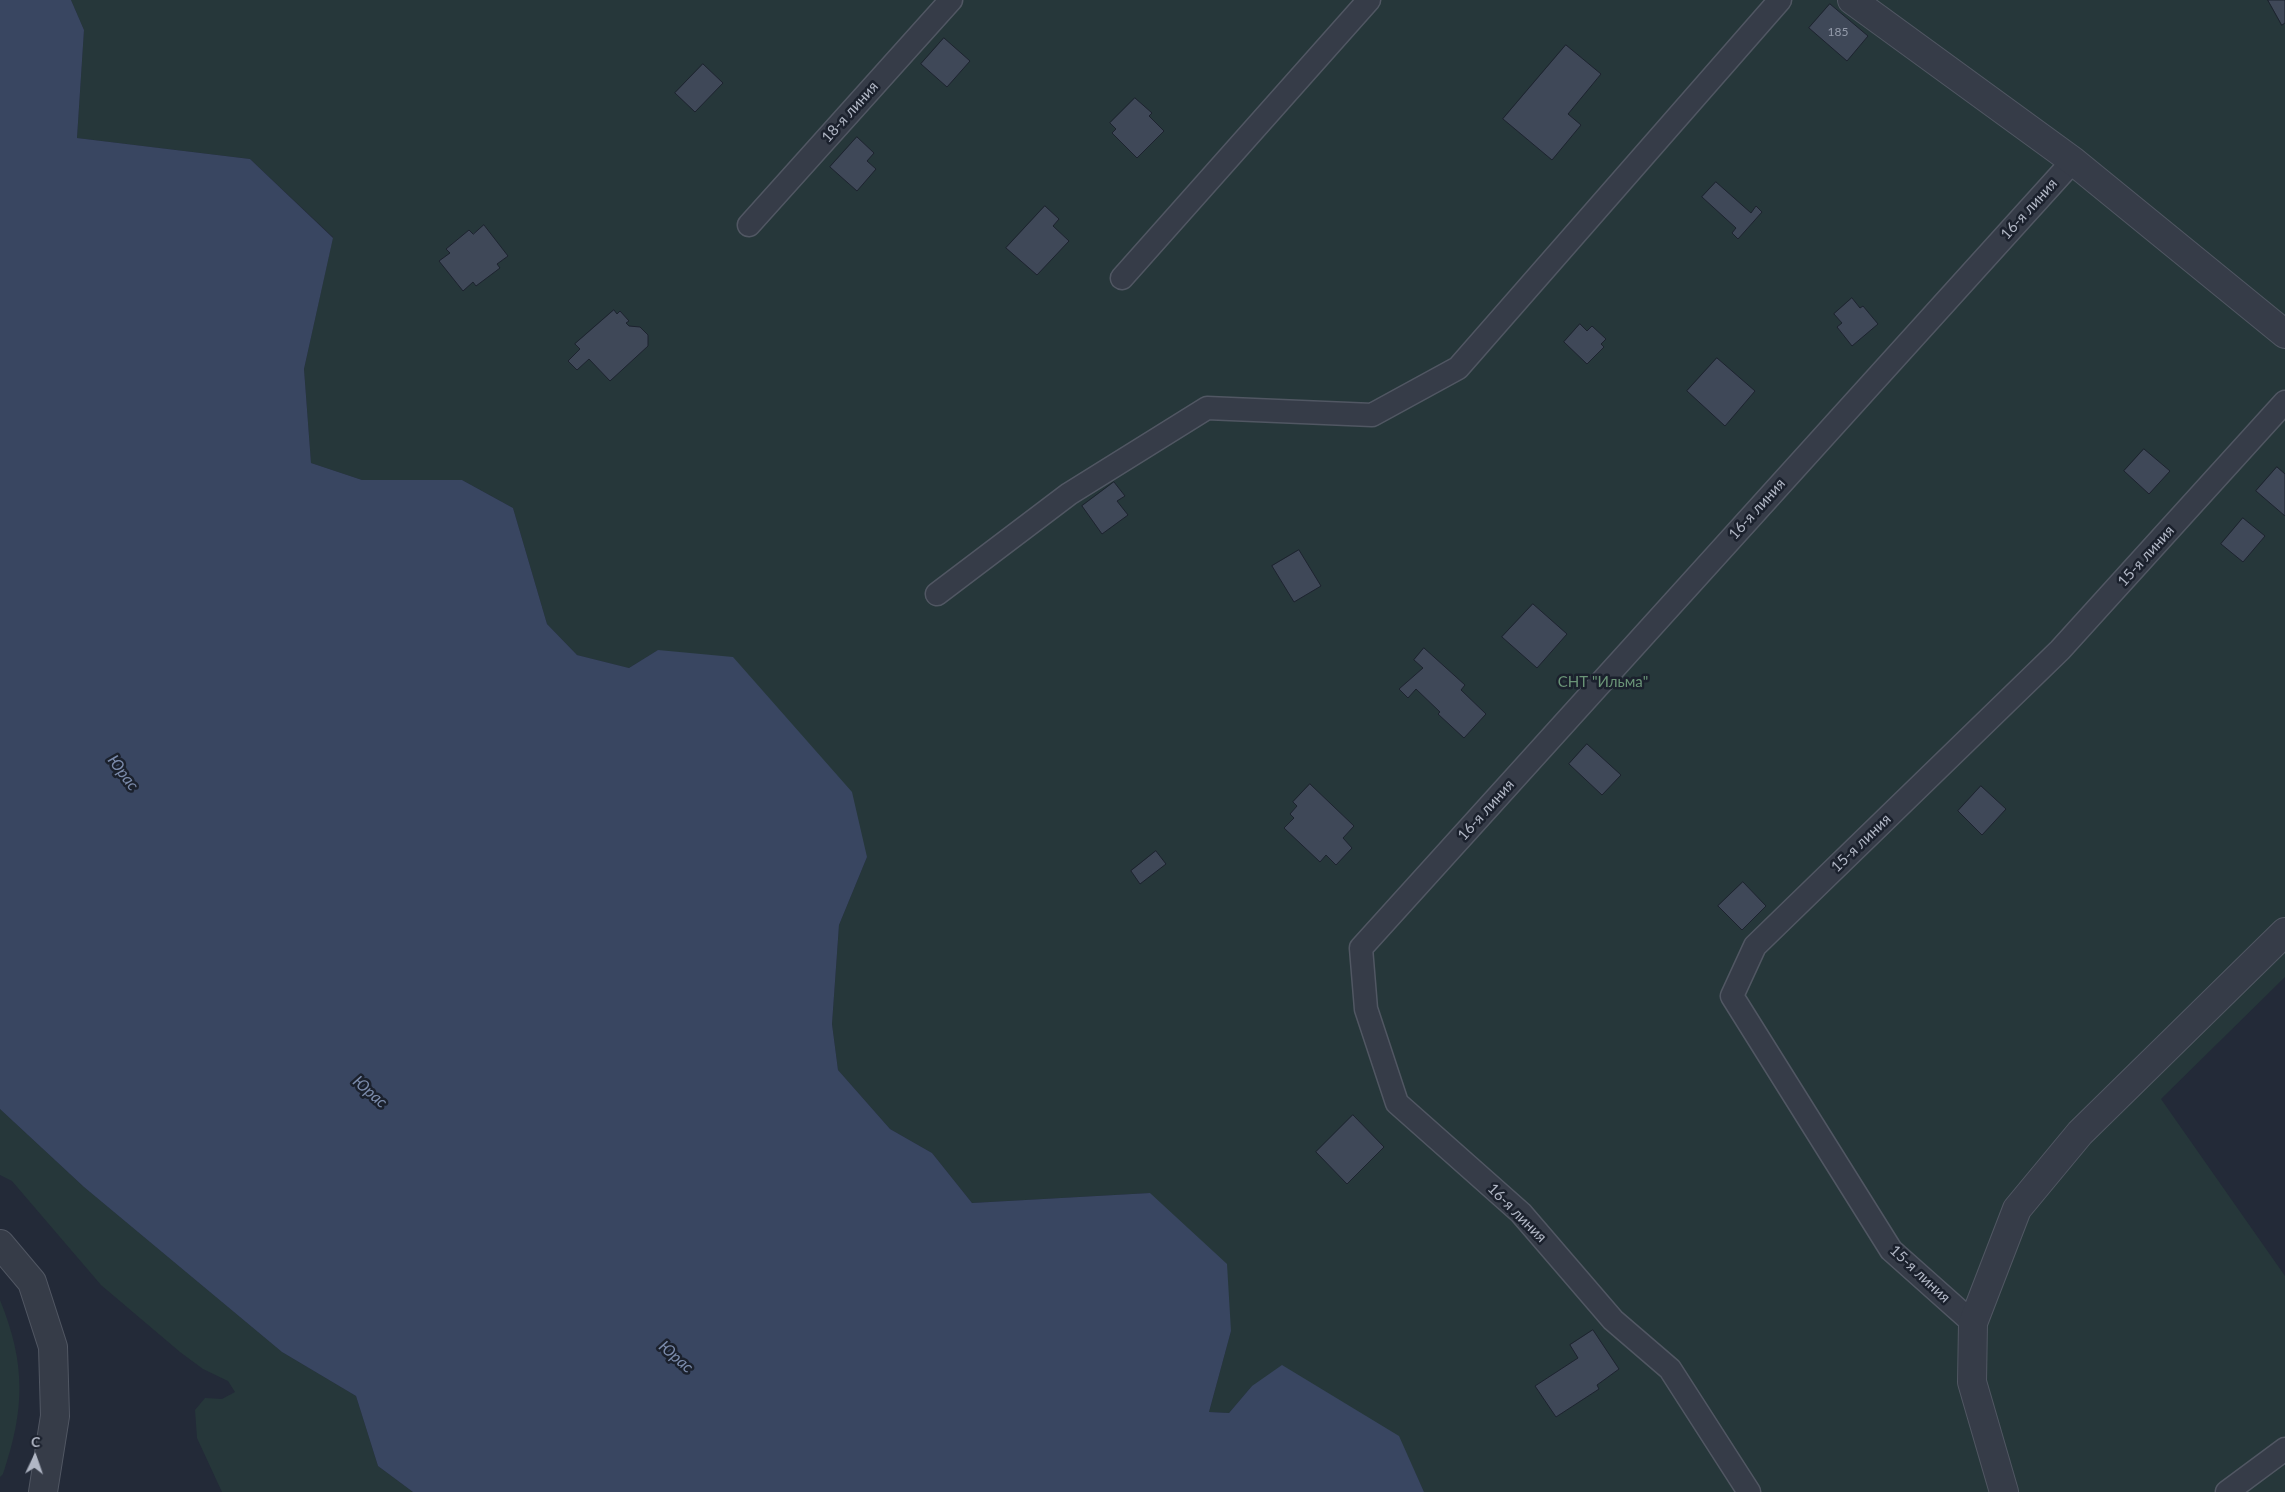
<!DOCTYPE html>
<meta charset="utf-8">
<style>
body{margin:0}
#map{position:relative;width:2285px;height:1492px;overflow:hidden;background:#232a38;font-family:Lato,sans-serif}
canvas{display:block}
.north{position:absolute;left:10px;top:1432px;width:50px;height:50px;-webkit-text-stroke:4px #1b212d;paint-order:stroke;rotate:3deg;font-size:14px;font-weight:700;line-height:20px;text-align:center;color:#b1b7c5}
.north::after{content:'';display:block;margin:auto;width:18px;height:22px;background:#b1b7c5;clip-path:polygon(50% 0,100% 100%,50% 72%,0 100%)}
</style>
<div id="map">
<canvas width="2285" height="1492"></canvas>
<div class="north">С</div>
</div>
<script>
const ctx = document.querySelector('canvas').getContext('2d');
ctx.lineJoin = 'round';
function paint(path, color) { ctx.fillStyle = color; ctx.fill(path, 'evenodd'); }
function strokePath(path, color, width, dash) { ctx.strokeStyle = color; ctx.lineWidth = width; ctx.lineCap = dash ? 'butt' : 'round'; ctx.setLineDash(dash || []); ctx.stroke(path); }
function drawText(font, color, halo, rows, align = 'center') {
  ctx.font = font + ' Lato,sans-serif'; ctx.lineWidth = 5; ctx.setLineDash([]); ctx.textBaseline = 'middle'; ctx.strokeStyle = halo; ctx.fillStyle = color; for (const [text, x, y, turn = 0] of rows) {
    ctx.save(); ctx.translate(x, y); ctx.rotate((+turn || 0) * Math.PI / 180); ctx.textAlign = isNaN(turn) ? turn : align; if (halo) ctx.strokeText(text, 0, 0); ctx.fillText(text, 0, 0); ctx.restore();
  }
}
paint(new Path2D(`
 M71,0h2214v977l-124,122 124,177v216h-861l-26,-56 -146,-50 -23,27 -20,-1 22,-81 -81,-138 -178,10 -40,-50 -42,-24 -52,-59 -6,-46 7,-99 28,-68 -209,-207 -29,18 -52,-13 -30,-31 -34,-116 -51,-28h-100l-51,-17 -7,-94 29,-132 -83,-78 -173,-21 7,-108z
 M0,1109l84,78 198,165 74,44 22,70 35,26h-191l-25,-54 -2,-28 10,-12 17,1 13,-7 -7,-11 -25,-12 -23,-17 -79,-67 -89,-104 -12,-6z
 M0,1300c26,64 25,109 3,174l-3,3z`), '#26373a');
paint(new Path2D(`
 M0,0h71l13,30 -7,108 173,21 83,79 -29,131 7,94 51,17h100l51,28 34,116 30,31 52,13 29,-18 75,7 119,135 15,65 -28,68 -7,99 6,46 52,59 42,24 40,50 178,-10 77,71 4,67 -22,81 20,1 23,-27 30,-21 117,71 25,56h-1011l-35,-26 -22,-70 -74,-44 -198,-165 -84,-78z`), '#394661');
const building = new Path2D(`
 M2268,0h17v23l-3,2z
 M1830,4l38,32 -21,25 -38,-33z
 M944,38l26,23 -23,26 -26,-23z
 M1566,45l35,29 -33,40 13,11 -29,35 -49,-41z
 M703,64l20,19 -28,29 -20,-19z
 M1135,98l17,15 -3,3 15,15 -27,27 -25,-25 4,-4 -6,-6z
 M857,137l17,16 -7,8 9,8 -19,22 -27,-24z
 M1716,182l35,31 5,-7 6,6 -24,27 -6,-6 4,-5 -34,-31z
 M1045,206l14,13 -6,7 16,15 -32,34 -31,-27z
 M484,225l24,31 -11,8 3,4 -24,18 -3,-4 -10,9 -24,-30 11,-8 -4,-4 23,-19 4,4z
 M1852,298l8,10 3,-2 15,18 -26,22 -15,-19 5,-4 -8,-9z
 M614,310l3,4 3,-3 9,10 -3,2 3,3 11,1 8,8v11l-38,35 -21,-22 -12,11 -9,-9 12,-12 -5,-5z
 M1580,324l7,7 5,-5 14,13 -5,5 3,3 -17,17 -23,-22z
 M1717,358l38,33 -30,35 -38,-35z
 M2144,449l26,22 -21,23 -25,-23z
 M2277,467l8,7v42l-29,-25z
 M1114,482l11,14 -8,5 11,14 -26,19 -20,-28z
 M2243,518l22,18 -22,26 -22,-18z
 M1299,550l22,36 -27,16 -22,-36z
 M1533,604l34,30 -30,34 -35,-31z
 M1424,648l41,37 -4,5 25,24 -22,24 -26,-24 2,-2 -24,-23 -8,9 -9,-9 24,-21 -9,-8z
 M1587,744l34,31 -19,20 -33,-31z
 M1310,784l44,42 -11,12 9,10 -16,17 -10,-10 -6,7 -36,-34 10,-10 -4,-4 7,-8 -4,-4z
 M1981,786l25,23 -24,26 -24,-24z
 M1156,851l10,13 -26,20 -9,-13z
 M1743,882l23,24 -24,24 -24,-24z
 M1353,1115l31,32 -37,37 -31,-32z
 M1593,1330l26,39 -22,16 2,4 -43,28 -21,-31 43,-28 -8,-13z`);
paint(building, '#3f4858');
strokePath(building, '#1d232f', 1);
const lane = new Path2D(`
 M749,225l202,-225
 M1122,278l247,-278
 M937,594l132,-100 138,-86 165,7 86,-47 322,-368
 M1973,1323l-82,-73 -159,-254 23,-50 305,-296 225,-248
 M1749,1492l-79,-123 -57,-49 -92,-107 -124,-110 -31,-94 -5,-61 712,-787
 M2227,1492l58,-43`);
const street = new Path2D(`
 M1852,0l221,161 212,173
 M0,1244l32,38 21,65 2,69 -12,76
 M2004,1492l-32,-110 1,-59 44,-114 63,-76 205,-201`);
strokePath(lane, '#515763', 25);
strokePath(street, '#515763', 30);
strokePath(lane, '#363c48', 22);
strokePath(street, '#363c48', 28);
drawText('12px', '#949baa', null, [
 ["185",1838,32]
]);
drawText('15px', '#b1b7c5', '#1b212d', [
 ["18-я линия",850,112,-48],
 ["16-я линия",2029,209,-48],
 ["16-я линия",1757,509,-48],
 ["15-я линия",2146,556,-48],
 ["16-я линия",1486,810,-48],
 ["15-я линия",1861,843,-44],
 ["16-я линия",1517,1213,45],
 ["15-я линия",1920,1274,43]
]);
drawText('15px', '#6a9477', '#1b212d', [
 ["СНТ \"Ильма\"",1603,682]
]);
drawText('italic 16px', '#7b8bab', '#1b212d', [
 ["Юрас",123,773,53],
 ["Юрас",370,1092,41],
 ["Юрас",676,1357,41]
]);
</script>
